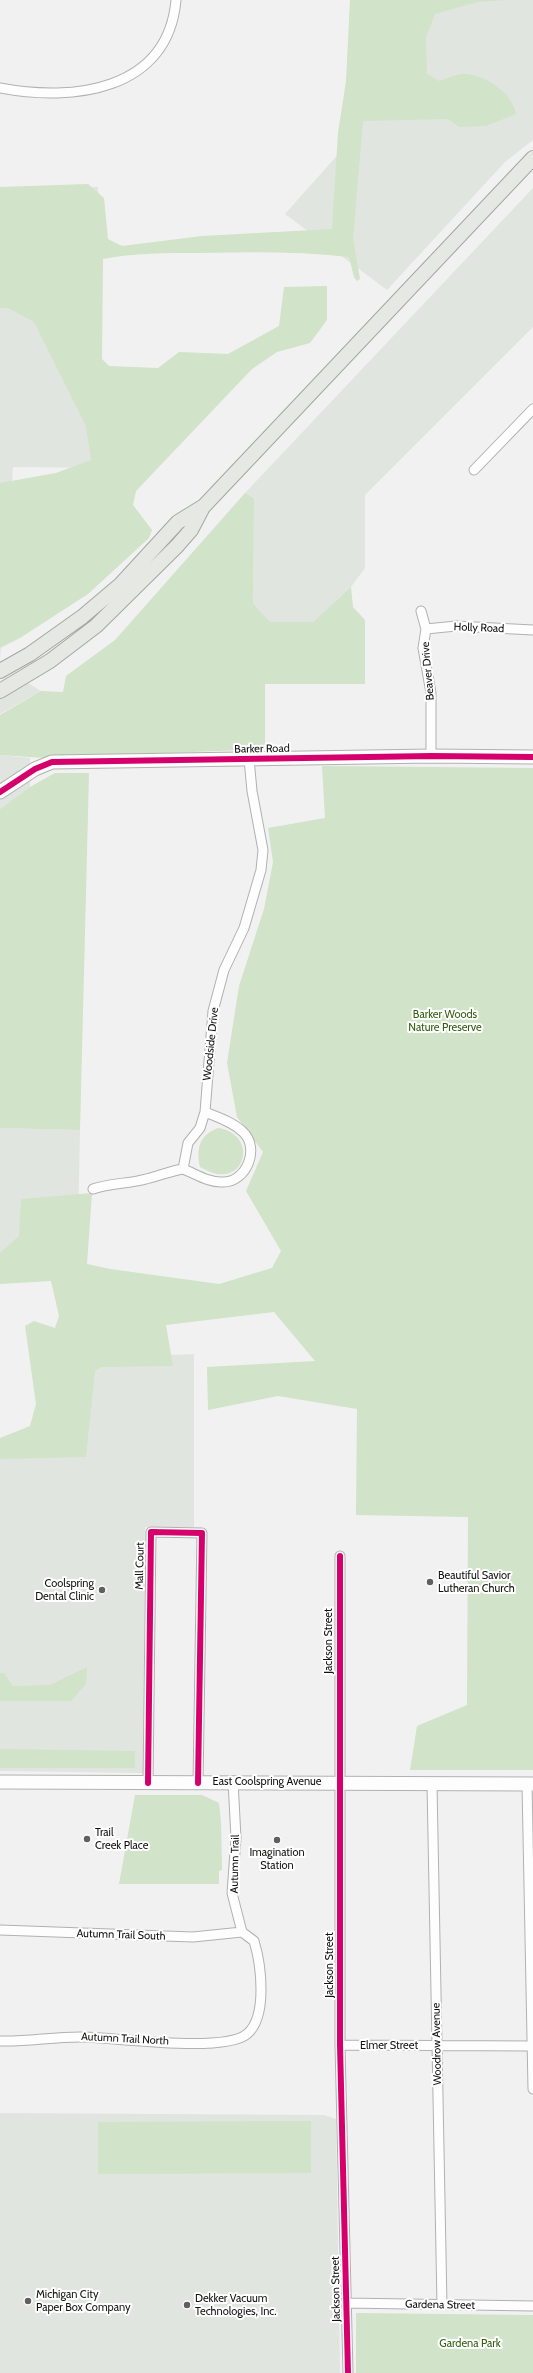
<!DOCTYPE html>
<style>
body{margin:0}
canvas{display:block;background:#f0f1f0}
</style>
<canvas width="533" height="2373"></canvas>
<script>
const ctx = document.querySelector('canvas').getContext('2d');
ctx.lineJoin = 'round';
function paint(path, color) { ctx.fillStyle = color; ctx.fill(path, 'evenodd'); }
function strokePath(path, color, width, dash) { ctx.strokeStyle = color; ctx.lineWidth = width; ctx.lineCap = dash ? 'butt' : 'round'; ctx.setLineDash(dash || []); ctx.stroke(path); }
function drawText(font, color, halo, rows, align = 'center') {
  ctx.font = font + ' Cabin,sans-serif'; ctx.lineWidth = 4; ctx.setLineDash([]); ctx.textBaseline = 'middle'; ctx.strokeStyle = halo; ctx.fillStyle = color; for (const [text, x, y, turn = 0] of rows) {
    ctx.save(); ctx.translate(x, y); ctx.rotate((+turn || 0) * Math.PI / 180); ctx.textAlign = isNaN(turn) ? turn : align; if (halo) ctx.strokeText(text, 0, 0); ctx.fillText(text, 0, 0); ctx.restore();
  }
}
paint(new Path2D(`
 M351,0h182v140l-28,22 -118,128 -102,-76 57,-64 9,-71z
 M0,187h98l2,281 -87,-1 -13,194z
 M533,188v139l-168,168v73l-14,19 -38,35h-43l-17,-19 1,-105 -9,-5z
 M28,683l13,8 -41,23v-17z
 M0,755l30,3v29l-30,22z
 M0,1128l80,2 -3,146 -77,-2z
 M194,1354v173h-49l-2,246 -143,-2v-332l88,1 3,-82z
 M0,2113l324,2 12,4 4,254h-340z`), '#e1e5df');
paint(new Path2D(`
 M350,0h155l-28,2 -42,12 -9,23 1,37 12,7c7,-2 19,-8 27,-7 21,2 46,19 50,40l-30,12 -27,1 -11,-8 -85,2 -10,118 7,40 -3,2 -3,-4 -5,-20c-50,-6 -101,-5 -151,-4 -31,0 -65,0 -95,6l-1,100 7,7 49,2 21,-16 49,2 51,-28 5,-39 43,-1v34l-17,23 -33,9 -25,17 -116,122 -3,14 19,25 -3,8 -61,56 -68,44 -20,10v-165l56,-10 35,-13 -5,-34 -52,-104 -26,-14h-8v-121l88,-3 16,14 4,41 14,7 80,-10 130,-7 6,-96 8,-52z
 M245,493l9,5 -1,105 17,19h43l38,-35 2,20 12,13v64h-100v65l-220,9 -45,-3v-40l41,-24 22,1 3,-16 49,-36z
 M322,766l211,2v1002h-123l7,-44 50,-21 1,-188 -112,-2 1,-106 -79,-13 -70,14 -1,-43 108,-6 -41,-49 -108,13 7,41 -72,1 -6,4 -9,86 -86,2v-21l30,-12 6,-22 -11,-78 9,-5 21,7 4,-12 -8,-35 -51,3v-31l19,-17 2,-37 71,-6 -5,71 23,5 109,15 53,-16 9,-17 -35,-60 17,-39 -26,-35 -10,-54 12,-77 25,-77 9,-47 -5,-34 57,-10z
 M55,773h34l-9,357 -80,-2v-319l30,-22z
 M218,1128c43,6 27,67 -18,39 -4,-18 -1,-32 18,-39z
 M87,1667l-1,17 -15,17h-71v-28h4l9,13 37,-1z
 M0,1749l135,2v17h-135z
 M135,1795h67l17,8 2,19 1,48 -3,1v13h-100z
 M311,2121v52l-213,1v-52z
 M356,2313l177,2v58h-177z`), '#d1e3c8');
const street = new Path2D(`
 M0,88c73,14 168,3 176,-88
 M474,470l59,-61
 M421,611l5,18 -3,19 8,45v63
 M426,629l30,-3 77,4
 M183,1169c13,5 26,14 40,13 24,0 37,-34 20,-50 -10,-10 -26,-15 -38,-20
 M93,1189c17,-6 35,-5 53,-10 13,-3 24,-8 37,-10l5,-26 12,-15 5,-16 8,-101 11,-41 20,-42 17,-58 2,-20 -11,-59 -3,-32
 M340,1556v489l8,328
 M148,1783l3,-251 51,1 -4,250
 M432,1784l10,521
 M527,1784l6,305
 M0,1930l193,7 49,-5
 M0,2041c28,1 57,-5 85,-4 33,1 139,16 162,-3 21,-18 14,-70 7,-93l-12,-9 -10,-39 4,-55 -3,-57
 M340,2045l193,1
 M346,2303l187,3`);
const secondary = new Path2D(`
 M0,792l35,-23 17,-7 379,-6 102,1
 M0,1782l533,2`);
const primary = new Path2D(`
 M0,671l30,-17 52,-37 39,-33 57,-62 26,-16 329,-348
 M0,691l50,-30 46,-35 81,-80 14,-16 12,-23`);
strokePath(street, '#b0b1b0', 11);
strokePath(secondary, '#b0b1b0', 15);
strokePath(primary, '#a2a89f', 16);
strokePath(street, '#fdfdfd', 9);
strokePath(secondary, '#fdfdfd', 13);
strokePath(primary, '#e6e8e4', 14);
strokePath(new Path2D(`
 M0,792l35,-23 17,-7 379,-6 102,1
 M340,1556v489l8,328
 M148,1783l3,-251 51,1 -4,250`), '#d6006c', 6);
for (const [x, y, r, color] of [
 [430,1582,4,"#60615f"],
 [102,1590,4,"#60615f"],
 [87,1839,4,"#60615f"],
 [277,1840,4,"#60615f"],
 [28,2301,4,"#60615f"],
 [187,2305,4,"#60615f"]
]) { const dot = new Path2D(); dot.arc(x, y, r, 0, 2 * Math.PI); ctx.fillStyle = color; ctx.fill(dot); strokePath(dot, '#fff', 1.5); }
drawText('11px', '#121311', '#fff', [
 ["Holly Road",479,628,2],
 ["Beaver Drive",428,671,-95],
 ["Barker Road",262,749,-1],
 ["Woodside Drive",211,1044,-84],
 ["Mall Court",140,1566,-89],
 ["Jackson Street",329,1641,-90],
 ["East Coolspring Avenue",267,1782],
 ["Autumn Trail",235,1864,-89],
 ["Autumn Trail South",121,1935,2],
 ["Jackson Street",330,1965,-90],
 ["Autumn Trail North",125,2039,3],
 ["Woodrow Avenue",437,2044,-91],
 ["Elmer Street",389,2046],
 ["Jackson Street",336,2289,-91],
 ["Gardena Street",440,2305,1]
]);
drawText('11px', '#356013', '#fff', [
 ["Barker Woods",445,1015],
 ["Nature Preserve",445,1028],
 ["Gardena Park",470,2344]
]);
drawText('11px', '#121311', '#fff', [
 ["Beautiful Savior",438,1576],
 ["Lutheran Church",438,1589],
 ["Coolspring",94,1584,"right"],
 ["Dental Clinic",94,1597,"right"],
 ["Trail",95,1833],
 ["Creek Place",95,1846],
 ["Imagination",277,1853,"center"],
 ["Station",277,1866,"center"],
 ["Michigan City",36,2295],
 ["Paper Box Company",36,2308],
 ["Dekker Vacuum",195,2299],
 ["Technologies, Inc.",195,2312]
], 'left');
</script>
